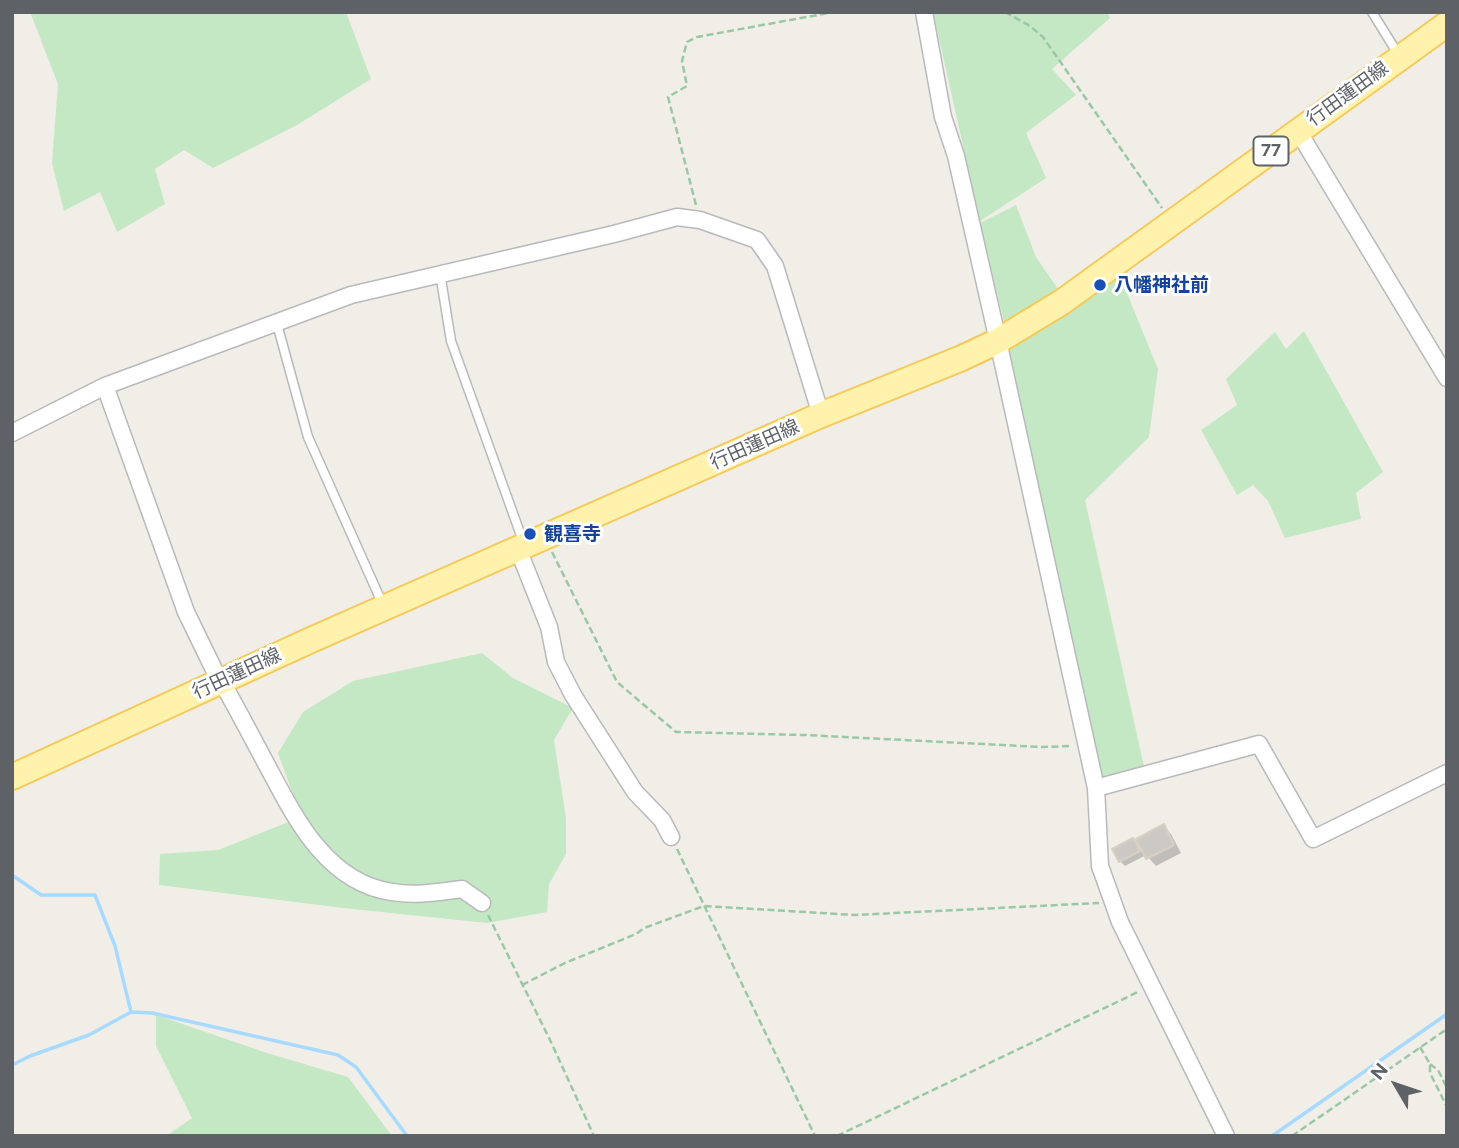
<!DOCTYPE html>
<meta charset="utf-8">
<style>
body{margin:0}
#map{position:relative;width:1459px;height:1148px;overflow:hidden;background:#f1eee7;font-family:Figtree,sans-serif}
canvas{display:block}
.frame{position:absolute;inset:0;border:14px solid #5e6267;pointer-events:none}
.north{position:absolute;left:1361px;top:1050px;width:70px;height:70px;-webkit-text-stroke:5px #fff;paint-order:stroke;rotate:309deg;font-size:19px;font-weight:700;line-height:28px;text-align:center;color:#5e6267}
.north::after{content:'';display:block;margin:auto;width:24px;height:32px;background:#5e6267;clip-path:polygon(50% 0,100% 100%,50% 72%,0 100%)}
</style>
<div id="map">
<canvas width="1459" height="1148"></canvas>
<div class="frame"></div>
<div class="north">N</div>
</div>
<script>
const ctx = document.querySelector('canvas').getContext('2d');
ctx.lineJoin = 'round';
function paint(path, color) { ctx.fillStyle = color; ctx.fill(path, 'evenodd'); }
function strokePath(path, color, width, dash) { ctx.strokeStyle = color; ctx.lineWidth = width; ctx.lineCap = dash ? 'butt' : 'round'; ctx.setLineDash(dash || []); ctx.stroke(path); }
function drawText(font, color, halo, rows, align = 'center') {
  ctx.font = font + ' Figtree,"Noto Sans JP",sans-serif'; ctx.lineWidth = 6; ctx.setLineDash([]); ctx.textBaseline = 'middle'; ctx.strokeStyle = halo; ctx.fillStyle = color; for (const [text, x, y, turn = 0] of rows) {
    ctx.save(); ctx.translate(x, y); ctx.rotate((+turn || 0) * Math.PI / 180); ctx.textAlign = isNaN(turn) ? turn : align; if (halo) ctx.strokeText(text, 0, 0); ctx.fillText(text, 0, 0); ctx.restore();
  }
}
paint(new Path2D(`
 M30,12h316l25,67 -74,46 -84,43 -29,-18 -29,19 10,35 -48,28 -17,-40 -36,19 -12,-48 6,-79z
 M933,12h174l3,6 -58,51 24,26 -50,38 20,45 -66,43z
 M1016,205l20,52 24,35 -55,34 -25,-103z
 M1120,276l38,93 -9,68 -64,63 60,271 -46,9 -92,-433z
 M1304,331l79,141 -27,21 5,26 -76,19 -17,-37 -15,-16 -16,10 -36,-65 36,-25 -11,-26 49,-47 11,17z
 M482,653l31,25 60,30 -19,32 12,78v36l-17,30 -2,28 -60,11 -144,-15 -184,-23 1,-31 58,-4 83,-33 -23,-64 25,-41 50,-31z
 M156,1015l111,38 81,24 44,59h-226l26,-18 -36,-72z`), '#c3e8c3');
paint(new Path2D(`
 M1164,827l7,7 10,19 -25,13 -10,-11 -21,11 -5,-5 13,-21 9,9z`), '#0003');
strokePath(new Path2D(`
 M12,875l29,20h54l20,51 16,66
 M12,1065l18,-9 59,-21 42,-23 21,1 186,42 18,12 51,69
 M1272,1136l175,-122`), '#a8d9ff', 3.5);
const building = new Path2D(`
 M1164,824l10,21 -28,14 -10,-20z
 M1133,838l7,13 -21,11 -7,-13z`);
paint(building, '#ccc9c4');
strokePath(building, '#d6d0c5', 2);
const lane = new Path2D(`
 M1372,12l26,42
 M440,273l11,68 73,203
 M277,324l31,113 75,168`);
const street = new Path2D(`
 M924,12l19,105 13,39 42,185 98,447 4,78 20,56 106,214
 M1298,131l149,247
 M105,386l81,226 34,70 8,11c14,25 27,50 41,76 27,51 59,114 123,123 24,4 46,0 70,-3l20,14
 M12,433l93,-47 246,-91 263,-61 63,-17 23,3 57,20 18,26 46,149
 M518,549l31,78 7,35 17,33 62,97 27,28 9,17
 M1096,788l163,-44 54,95 134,-66`);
const primary = new Path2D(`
 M12,777l299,-137 510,-225 141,-57 36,-17 64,-39 385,-278`);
strokePath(lane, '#b7b9bd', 11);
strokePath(street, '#b7b9bd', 19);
strokePath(primary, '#f5ca5b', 28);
strokePath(new Path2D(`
 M1005,12l25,14 13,11 119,171
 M696,205l-28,-108 19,-11 -5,-25 5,-19 10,-5 137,-25
 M552,552l65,130 59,50 129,3 237,12 30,-1
 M677,849l138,287
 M488,915l63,127 43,94
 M522,985l43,-22 71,-29 8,-6 60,-22 151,9 244,-12
 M1420,1047l10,17v9l17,34
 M1430,1064l8,6 9,18
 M837,1136l303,-145
 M1292,1136l155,-107`), '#9ac8a7', 2.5, [7, 3.5]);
strokePath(lane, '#fff', 8);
strokePath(street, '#fff', 16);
strokePath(primary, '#fff2ad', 24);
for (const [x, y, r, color] of [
 [1100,285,7,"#1a4fb4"],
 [530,534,7,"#1a4fb4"]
]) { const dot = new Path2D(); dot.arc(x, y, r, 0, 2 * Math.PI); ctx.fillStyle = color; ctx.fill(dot); strokePath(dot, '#fff', 2.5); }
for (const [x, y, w] of [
 [1271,151,35]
]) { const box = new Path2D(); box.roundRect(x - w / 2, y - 14.5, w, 29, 5); ctx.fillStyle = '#fff'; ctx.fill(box); strokePath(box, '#5e6267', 2); }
drawText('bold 18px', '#5e6267', null, [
 ["77",1271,151]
]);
drawText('19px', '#5e6267', '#fff', [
 ["行田蓮田線",1348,94,-36],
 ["行田蓮田線",755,445,-24],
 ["行田蓮田線",237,674,-25]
]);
drawText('bold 19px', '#164399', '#fff', [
 ["八幡神社前",1114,285],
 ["観喜寺",544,534]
], 'left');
</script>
